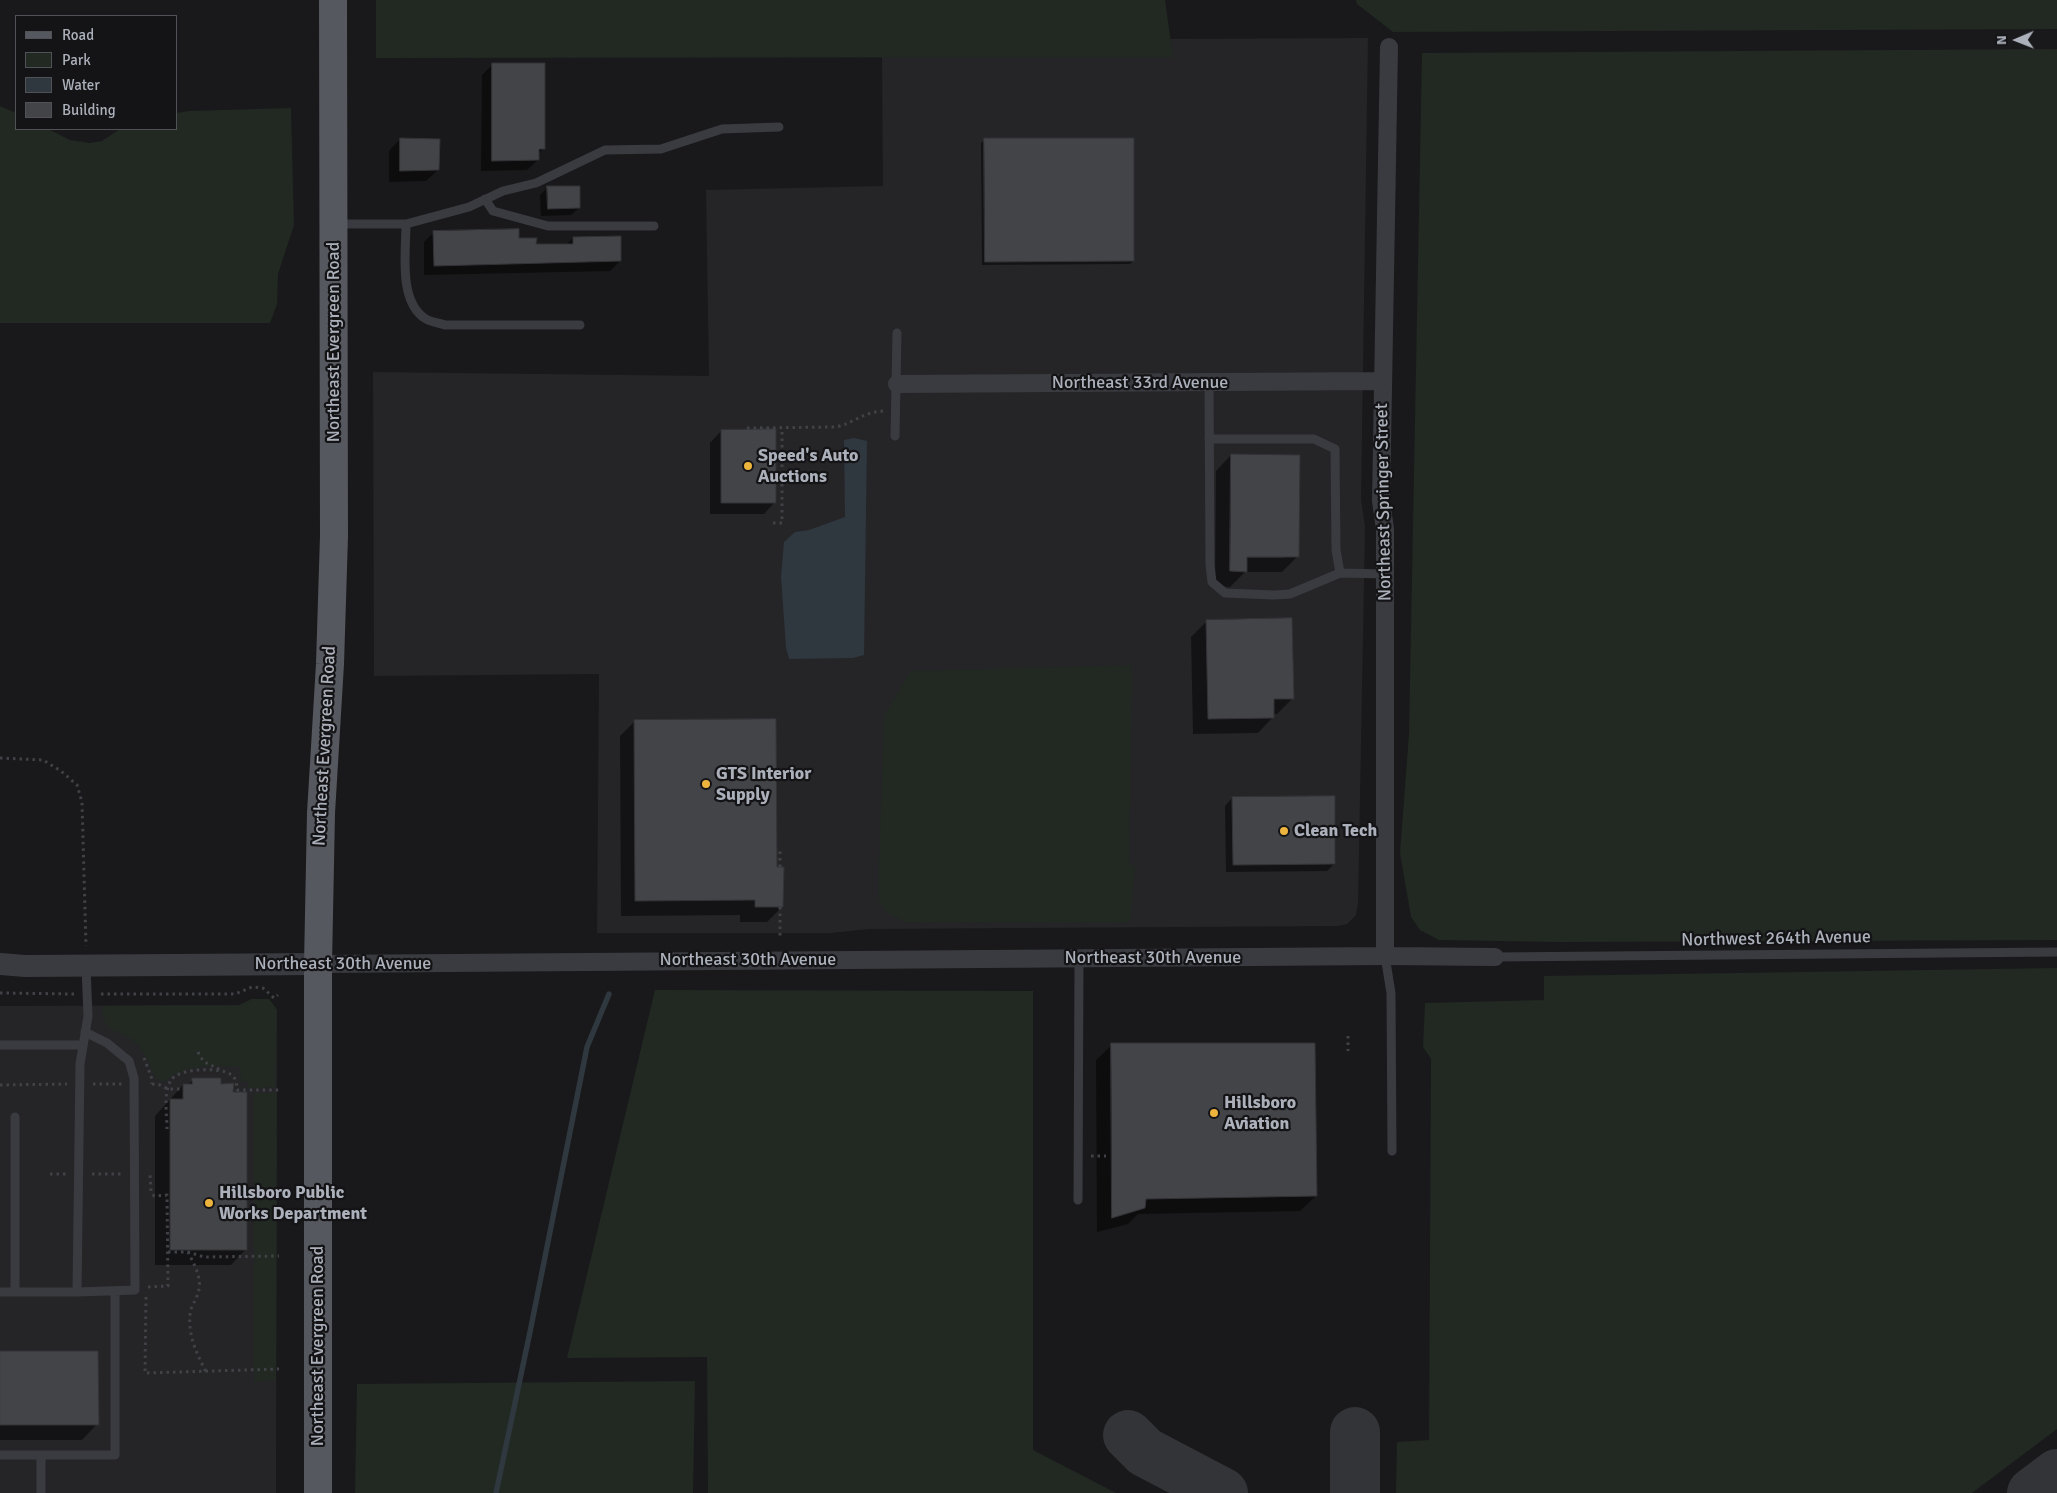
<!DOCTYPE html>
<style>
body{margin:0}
#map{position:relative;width:2057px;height:1493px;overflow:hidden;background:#19191b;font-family:Signika,sans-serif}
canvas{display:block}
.legend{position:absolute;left:15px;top:15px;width:162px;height:115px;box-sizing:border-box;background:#141416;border:1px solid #505258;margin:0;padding:6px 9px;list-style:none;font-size:15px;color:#abb0ba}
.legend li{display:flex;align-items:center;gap:10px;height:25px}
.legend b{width:25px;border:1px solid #505258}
.north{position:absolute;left:1992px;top:15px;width:50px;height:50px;-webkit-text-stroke:4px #141416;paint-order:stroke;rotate:269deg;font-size:14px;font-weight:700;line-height:20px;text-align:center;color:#abb0ba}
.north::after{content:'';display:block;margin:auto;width:18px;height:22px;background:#abb0ba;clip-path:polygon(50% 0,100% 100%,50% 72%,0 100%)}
</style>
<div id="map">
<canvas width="2057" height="1493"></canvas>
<ul class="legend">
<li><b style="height:6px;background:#56585f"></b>Road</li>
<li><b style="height:14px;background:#212922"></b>Park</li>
<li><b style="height:14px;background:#2f373f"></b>Water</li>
<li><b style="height:14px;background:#434448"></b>Building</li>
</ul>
<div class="north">N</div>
</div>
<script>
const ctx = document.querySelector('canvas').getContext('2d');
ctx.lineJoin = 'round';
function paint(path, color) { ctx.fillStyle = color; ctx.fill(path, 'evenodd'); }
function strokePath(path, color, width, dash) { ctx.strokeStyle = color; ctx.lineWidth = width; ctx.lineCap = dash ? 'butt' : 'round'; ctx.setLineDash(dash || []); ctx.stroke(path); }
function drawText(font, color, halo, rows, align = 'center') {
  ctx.font = font + ' Signika,sans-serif'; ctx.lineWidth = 4.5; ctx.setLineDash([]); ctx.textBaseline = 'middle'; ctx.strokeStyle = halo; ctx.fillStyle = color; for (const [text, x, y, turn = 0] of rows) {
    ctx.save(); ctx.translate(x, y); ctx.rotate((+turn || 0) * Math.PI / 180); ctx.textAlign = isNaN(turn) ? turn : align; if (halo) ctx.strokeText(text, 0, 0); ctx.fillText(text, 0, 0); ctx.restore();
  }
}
paint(new Path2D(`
 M1368,38l-7,461 4,28 -7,377 -2,11 -9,9 -9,2 -469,3 -38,4h-234l2,-259 -225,2 -1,-304 336,4 -3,-186 177,-4 -1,-129h290l-2,-18z
 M252,999h17l8,11 -1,483h-276v-487l239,-1z`), '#252528');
paint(new Path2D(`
 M376,0h789l8,57 -797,1z
 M1356,0h701v29l-664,3 -36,-28z
 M2057,49v891l-498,2 -120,-2 -19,-10 -9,-13 -11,-64 9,-119 13,-681z
 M0,106l16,7v16h32l22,11 20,3 12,-2 18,-12h56v-16l13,-2 102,-3 3,117 -16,49 -1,30 -7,19h-270z
 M1132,665l-3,197 6,6 -5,52 -5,3 -220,-1c-16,-9 -24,-8 -27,-28l6,-178 27,-45z
 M2057,968v461l-85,64h-576l1,-51 32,-2 2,-381 -8,-12 2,-44 119,-3v-24z
 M655,990l378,1v459l83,43h-408l-1,-136 -140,1z
 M252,999h17l8,11 -2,77 -27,1v-6l-7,-1 -1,-14c-29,0 -53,-5 -76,15l-9,-4c-5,-12 -9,-26 -19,-35 -18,-17 -32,-5 -34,-37l137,-1z
 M254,1093h23l-1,287 -22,2z
 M695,1381l-2,112h-338l2,-109z`), '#212922');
paint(new Path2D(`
 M854,438l13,3 -3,214 -11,3 -64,1 -3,-11 -5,-71 3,-35 11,-10 14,-2 36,-13 -1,-77z`), '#2f373f');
paint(new Path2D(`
 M493,64l51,84 -6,6v6l-11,10 -46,1 1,-96z
 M400,139l38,31 -12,11 -37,1v-31z
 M985,140l148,121 -3,3 -148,1 -1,-122z
 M548,187l31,21 -8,7 -30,1 -1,-21z
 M434,232l84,8 17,6 31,-1 7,-7 47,23 -10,10 -186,4v-33z
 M721,431l54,71 -11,12h-54v-71z
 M1231,455l67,101 -16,16h-37l-15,15 -15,-1 1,-115zM1241,556h43v2h-43z
 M1207,621l86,77 -16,16h-4v3l-15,16 -65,1 -2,-97z
 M635,721l141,148 6,38 -15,15h-27v-7l-119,1 -1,-180z
 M1232,798l102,66 -7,7 -101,1 -1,-66z
 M1112,1045l204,151 -16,15 -162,3 -10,10 -31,8 -1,-172z
 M193,1080l27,5 26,164 -15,16h-76v-149l28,-31h4z
 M0,1352l97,72 -15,16h-82z`), '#0007');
strokePath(new Path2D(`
 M496,1493l34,-161 57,-285 22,-53`), '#2f373f', 5.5);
strokePath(new Path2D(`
 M1355,1432v61
 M1128,1435l17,17 78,41
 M2032,1493l25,-19`), '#333438', 50);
const building = new Path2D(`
 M492,63h53v86h-6v11l-47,1z
 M400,138l40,1 -1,31 -39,1z
 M984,138h150v123l-149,1z
 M547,186h33v22l-32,1z
 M519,229v9h18l-1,6h37v-7l48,-1v25l-187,5 -1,-35z
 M776,429v74h-55v-73z
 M1231,454l69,1 -1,102h-52v15l-17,-1z
 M1292,618l2,81h-20v19l-66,1 -2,-99z
 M776,719l1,148h7l-1,40h-28v-7l-120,1 -1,-181z
 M1335,796v68l-102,1 -1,-68z
 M1111,1043h204l2,153 -171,3 -1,9 -33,10z
 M192,1078h29v6l13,-1 -1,9h14v158h-77v-151h13v-15h9z
 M0,1351h98l1,74h-99z`);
paint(building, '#434448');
strokePath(building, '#333337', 1);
strokePath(new Path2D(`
 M747,428l89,-1c18,-4 27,-15 47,-16
 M773,523h9v-95
 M0,758l43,2 18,11 16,14 5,17 4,144
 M780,867v-19
 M780,907v32
 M0,993l74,1
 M101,994h134l17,-7 11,1 11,10 4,-3
 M1348,1036v15
 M198,1052c6,13 11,11 22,18
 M144,1058l8,21v5
 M93,1084h29
 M152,1084l8,1 8,4h15
 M0,1085l67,-1
 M167,1129c0,-14 -4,-36 4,-49 8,-12 48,-13 59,-6 6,3 7,10 7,16h42
 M1091,1156h15
 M50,1174h17
 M92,1174h29
 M168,1252h20l16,5 75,-1
 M188,1252c6,12 15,27 10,41 -2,8 -8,14 -8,22 -2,21 7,39 16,57
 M148,1287l20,-1 -1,-91 -13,1 -3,-5 -1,-17
 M146,1297l-1,76 134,-4`), '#404247', 3, [2.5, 4]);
strokePath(new Path2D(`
 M485,199l8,12 55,15h106
 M336,224h70l63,-17 34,-16 33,-8 69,-33 56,-1 61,-20 57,-2
 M406,224c0,28 -8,78 20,95 5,3 13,4 19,6h135
 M1209,382l1,183 2,17 13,11 49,2 16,-1 50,-21 45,1
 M895,436l2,-103
 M1209,439h105l21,10 1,101 4,23
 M1385,956l6,37 1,158
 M1495,957l562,-5
 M0,1045h83
 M15,1117v175
 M1078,1200l1,-242
 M0,1292h77l3,-228 8,-48 -2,-49
 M77,1292l58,-2 -1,-212 -5,-17 -22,-18 -22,-11
 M0,1455h115v-164
 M41,1455v38`), '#3a3b40', 9);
strokePath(new Path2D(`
 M897,384l486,-3
 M1385,956v-427l-4,-28 8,-454
 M318,964l1067,-8 110,1`), '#3a3b40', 18);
strokePath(new Path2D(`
 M0,964l25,2 293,-2`), '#3a3b40', 22);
strokePath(new Path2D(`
 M318,1493v-529l3,-151 9,-149 4,-128 -1,-536`), '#56585f', 28);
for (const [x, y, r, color] of [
 [748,466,5,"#edb53e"],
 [706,784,5,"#edb53e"],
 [1284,831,5,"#edb53e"],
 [1214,1113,5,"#edb53e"],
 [209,1203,5,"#edb53e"]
]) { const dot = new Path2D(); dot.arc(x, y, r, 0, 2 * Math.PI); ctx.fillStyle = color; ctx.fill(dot); strokePath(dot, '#141416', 2); }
drawText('18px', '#abb0ba', '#141416', [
 ["Northeast Evergreen Road",334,342,-90],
 ["Northeast 33rd Avenue",1140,383],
 ["Northeast Springer Street",1384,502,-91],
 ["Northeast Evergreen Road",325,746,-87],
 ["Northwest 264th Avenue",1776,939,-1],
 ["Northeast 30th Avenue",1153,958],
 ["Northeast 30th Avenue",748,960],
 ["Northeast 30th Avenue",343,964],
 ["Northeast Evergreen Road",318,1346,-90]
]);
drawText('bold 18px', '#abb0ba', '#141416', [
 ["Speed's Auto",758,456],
 ["Auctions",758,477],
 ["GTS Interior",716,774],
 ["Supply",716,795],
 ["Clean Tech",1294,831],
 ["Hillsboro",1224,1103],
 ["Aviation",1224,1124],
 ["Hillsboro Public",219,1193],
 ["Works Department",219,1214]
], 'left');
</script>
